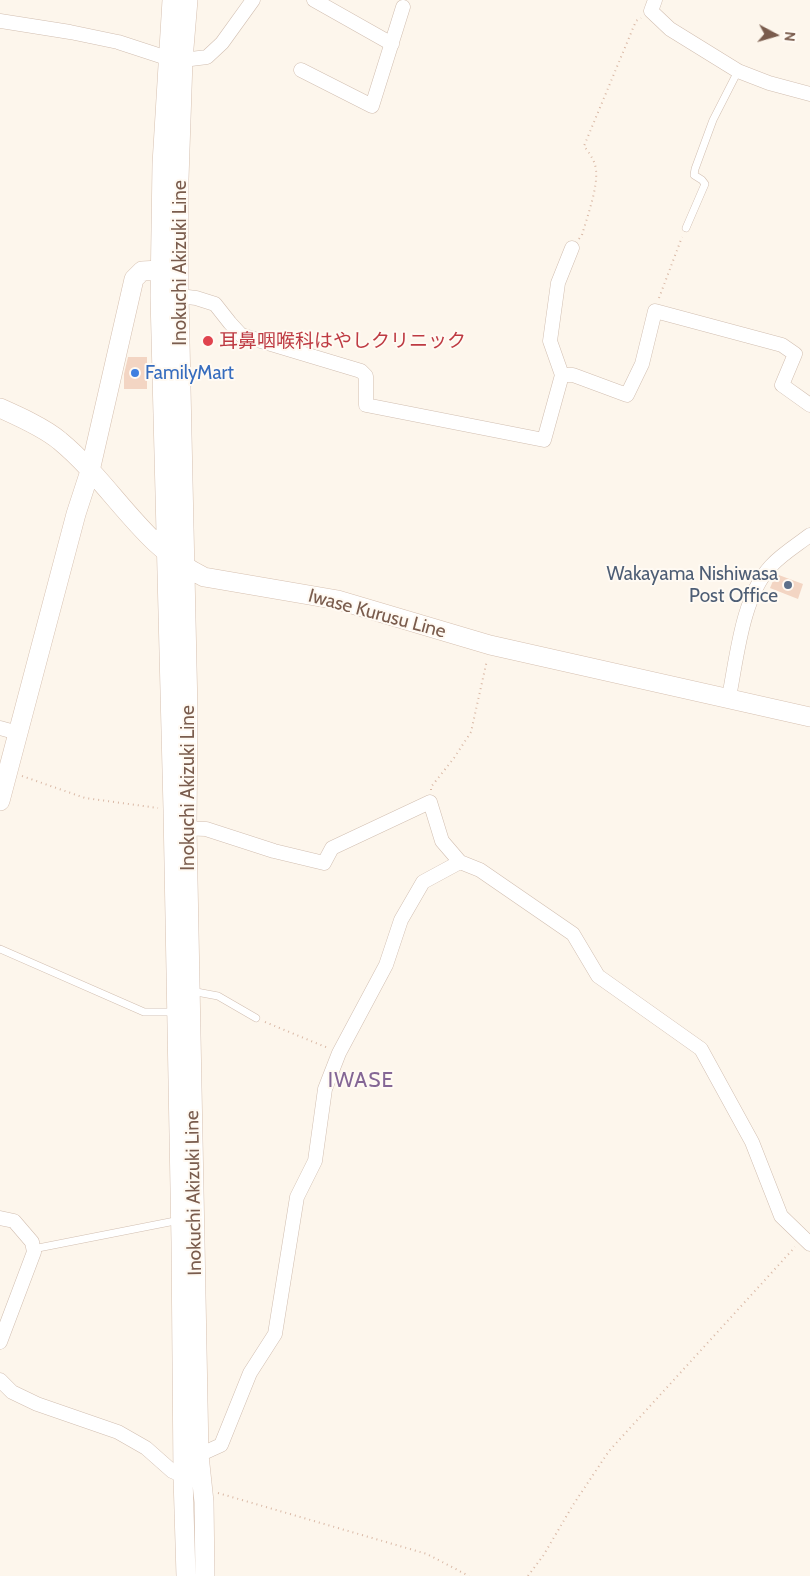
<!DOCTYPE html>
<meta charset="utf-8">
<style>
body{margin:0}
#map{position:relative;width:810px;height:1576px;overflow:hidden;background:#fdf6ec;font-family:Cabin,sans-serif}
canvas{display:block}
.north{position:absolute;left:750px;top:10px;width:50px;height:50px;-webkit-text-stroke:4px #fffaf3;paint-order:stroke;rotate:96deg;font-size:14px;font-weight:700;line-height:20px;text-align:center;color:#7a5c4d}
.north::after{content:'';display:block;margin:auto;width:18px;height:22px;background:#7a5c4d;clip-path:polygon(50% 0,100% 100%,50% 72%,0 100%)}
</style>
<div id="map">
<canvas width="810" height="1576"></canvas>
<div class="north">N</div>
</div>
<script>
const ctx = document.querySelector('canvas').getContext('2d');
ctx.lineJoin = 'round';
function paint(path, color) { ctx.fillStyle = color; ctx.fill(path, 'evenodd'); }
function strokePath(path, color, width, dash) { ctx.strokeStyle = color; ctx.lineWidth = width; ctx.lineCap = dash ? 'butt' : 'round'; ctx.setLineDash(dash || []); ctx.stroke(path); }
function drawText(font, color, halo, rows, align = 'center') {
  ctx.font = font + ' Cabin,"Noto Sans JP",sans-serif'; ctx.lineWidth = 4; ctx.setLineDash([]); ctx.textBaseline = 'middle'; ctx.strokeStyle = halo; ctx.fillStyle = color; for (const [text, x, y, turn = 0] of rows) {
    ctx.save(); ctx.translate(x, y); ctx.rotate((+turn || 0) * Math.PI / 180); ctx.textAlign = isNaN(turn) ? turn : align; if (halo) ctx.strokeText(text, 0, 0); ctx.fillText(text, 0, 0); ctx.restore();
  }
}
paint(new Path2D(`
 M128,357h19v32h-23v-15z
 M776,574l27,10 -5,15 -28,-11z`), '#f3d5c3');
const lane = new Path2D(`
 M686,228l19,-44 -3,-4 -8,-5 1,-6 18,-49 25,-49
 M0,949l144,63h33
 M191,991l27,5 38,22
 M33,1249l147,-29`);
const street = new Path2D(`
 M314,0l78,44
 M655,0l-4,11 19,18 68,42 31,12 41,11
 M0,21l70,11 48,10 49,16 16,2 24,-3 15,-14 31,-43
 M301,70l71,36 31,-99
 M179,296l17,2 19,6 15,19 11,12 120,36 5,5v29l178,35 18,-65h11l54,20 15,-31 13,-53 127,34 13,9 -13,31 28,20
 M562,375l-12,-34 8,-58 14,-35
 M729,697c8,-40 13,-100 42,-131 11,-12 26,-21 39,-31
 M0,728l18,5
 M179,828l27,1 68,22 50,12 8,-15 98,-46 12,39 18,21 20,8 93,64 25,42 103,73 51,93 29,74 29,28
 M0,1218l14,3 18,21 2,10 -34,90
 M0,1380l12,12 25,12 81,28 28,16 26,23 18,8
 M199,1455l22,-10 29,-72 25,-39 22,-137 18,-36 10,-72 14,-36 47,-88 15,-45 22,-38 37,-20`);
const secondary = new Path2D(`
 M172,0l-10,164 -2,132 13,513 8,433 2,235 3,99
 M188,0l-5,60 -4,119v117l9,415 -1,117 8,414 4,213 5,47 1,74
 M0,408c18,8 45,20 60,33 52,43 82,106 144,136l134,23 152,45 320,72
 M0,801l76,-287 14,-43 44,-192 8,-8 18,-1`);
strokePath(lane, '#d1beb0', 8);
strokePath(street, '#d1beb0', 15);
strokePath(secondary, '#d6c0b0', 20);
strokePath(new Path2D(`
 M579,239l3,-4c5,-18 16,-47 14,-65 -1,-10 -7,-17 -12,-24l52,-125 5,-3
 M659,298l23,-61
 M22,776l63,22 73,10
 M431,790v-3l23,-29 17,-26 16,-72
 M265,1022l63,26
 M218,1493l209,61 42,22
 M528,1576l15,-20 30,-51 36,-54 186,-204`), '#d9b8a5', 2, [1, 4]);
strokePath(lane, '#fff', 7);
strokePath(street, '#fff', 14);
strokePath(secondary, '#fff', 19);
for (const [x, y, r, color] of [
 [208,341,6,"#e0444e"],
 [135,373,5,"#3f7fe0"],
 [788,585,5,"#5c6f8a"]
]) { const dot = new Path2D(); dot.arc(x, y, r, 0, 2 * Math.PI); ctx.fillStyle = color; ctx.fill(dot); strokePath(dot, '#fffaf3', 2); }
drawText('19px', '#7a5c4d', '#fffaf3', [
 ["Inokuchi Akizuki Line",180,263,-90],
 ["Iwase Kurusu Line",377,614,15],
 ["Inokuchi Akizuki Line",188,788,-90],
 ["Inokuchi Akizuki Line",194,1193,-91]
]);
drawText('19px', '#be3a42', '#fffaf3', [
 ["耳鼻咽喉科はやしクリニック",219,341]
], 'left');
drawText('19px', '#366cbe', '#fffaf3', [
 ["FamilyMart",145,373]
], 'left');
drawText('19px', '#4e5e75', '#fffaf3', [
 ["Wakayama Nishiwasa",778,574],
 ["Post Office",778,596]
], 'right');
ctx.letterSpacing = '1px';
drawText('21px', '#846695', '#fffaf3', [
 ["IWASE",361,1081]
]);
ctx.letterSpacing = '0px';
</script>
